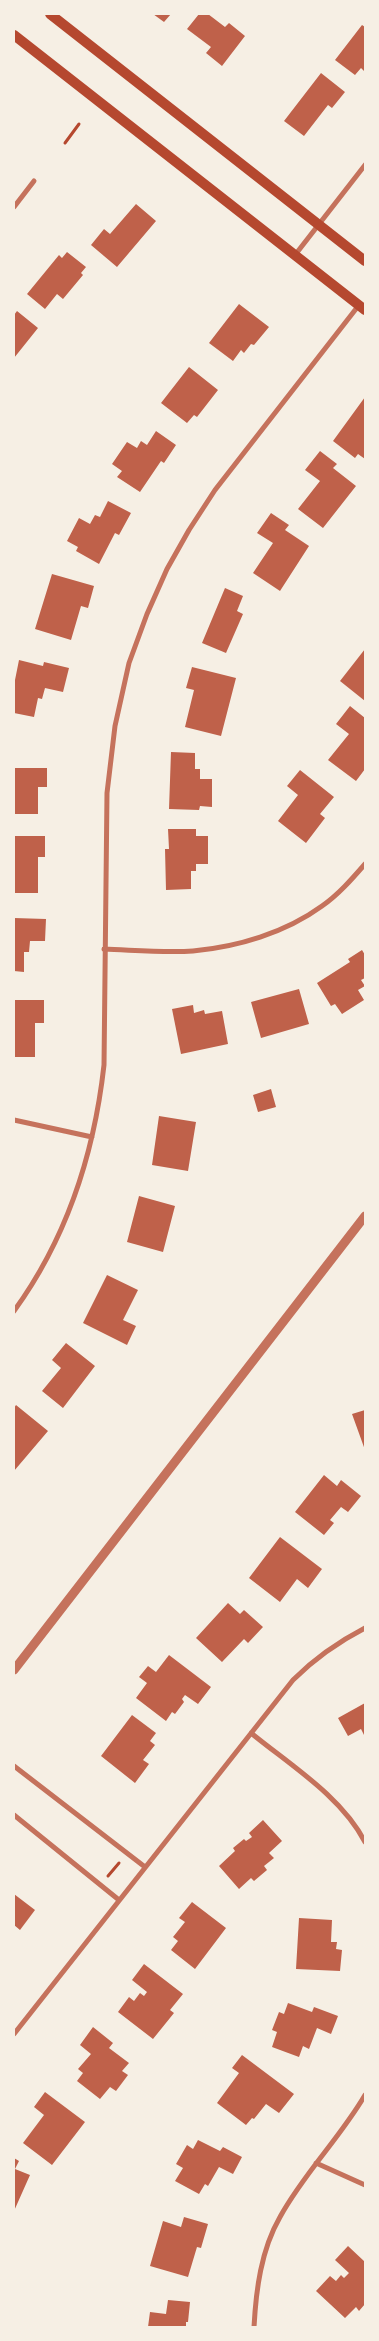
<!DOCTYPE html>
<style>
body{margin:0}
#map{position:relative;width:379px;height:2341px;overflow:hidden;background:#f6efe4;font-family:Overpass,sans-serif}
canvas{display:block}
.frame{position:absolute;inset:0;border:15px solid #f6efe4;pointer-events:none}
</style>
<div id="map">
<canvas width="379" height="2341"></canvas>
<div class="frame"></div>
</div>
<script>
const ctx = document.querySelector('canvas').getContext('2d');
ctx.lineJoin = 'round';
function paint(path, color) { ctx.fillStyle = color; ctx.fill(path, 'evenodd'); }
function strokePath(path, color, width, dash) { ctx.strokeStyle = color; ctx.lineWidth = width; ctx.lineCap = dash ? 'butt' : 'round'; ctx.setLineDash(dash || []); ctx.stroke(path); }
paint(new Path2D(`
 M153,14h18l-7,8z
 M199,14h9l17,13 4,-4 16,13 -23,30 -16,-13 5,-6 -24,-18z
 M362,25l3,2v45l-4,-4 -6,7 -20,-15z
 M321,73l24,19 -13,16 -4,-3 -24,31 -20,-15z
 M136,204l20,17 -39,46 -26,-22 13,-16 6,5z
 M67,252l19,15 -5,6 2,2 -20,24 -6,-5 -12,15 -18,-15 32,-39 3,3z
 M239,304l30,23 -15,18 -3,-1 -7,9 -3,-3 -8,11 -24,-18z
 M17,311l21,17 -24,30v-43z
 M189,367l29,23 -21,27 -3,-2 -7,8 -26,-20z
 M365,397v62l-7,-5 -3,4 -22,-17z
 M156,431l20,14 -12,18 -3,-2 -21,31 -23,-15 5,-6 -10,-7 15,-22 10,6 4,-7 6,4z
 M320,451l17,13 -4,4 23,18 -33,42 -25,-19 22,-28 -15,-11z
 M108,501l23,12 -12,22 -4,-2 -16,31 -23,-13 2,-4 -11,-6 12,-23 11,6 5,-9 5,2z
 M271,513l18,12 -4,5 24,16 -29,45 -27,-18 20,-30 -16,-10z
 M52,574l42,12 -6,22 -7,-2 -10,34 -36,-11z
 M225,588l18,8 -6,15 6,3 -17,39 -24,-10z
 M365,649v52l-25,-20z
 M19,660l24,6 1,-4 25,6 -6,24 -18,-4 -3,11 -4,-1 -4,19 -20,-4v-28z
 M192,667l44,11 -15,58 -36,-9 9,-37 -8,-2z
 M350,706l15,12v51l-9,12 -28,-21 21,-26 -13,-10z
 M171,752l24,1v16h5v10h12v28l-12,-1 -1,4 -30,-1z
 M14,768h33v19h-9v27h-24z
 M300,770l34,27 -14,17 5,4 -19,25 -28,-22 20,-26 -11,-9z
 M168,829h28v7h12v28h-12v7h-5v18l-25,1 -1,-41h4z
 M14,836h31v21h-7v36h-24z
 M14,918l32,1 -1,22h-15l-1,11h-5v20l-10,-1z
 M362,950l3,5v23l-4,2 4,6 -7,4 6,10 -22,14 -7,-10 -4,2 -14,-23 33,-21 -2,-3z
 M299,989l10,35 -48,14 -10,-36z
 M14,1000h30v23h-9v34h-21z
 M193,1005l1,8 10,-3 1,4 17,-3 6,33 -47,10 -9,-45z
 M271,1089l5,18 -18,5 -5,-17z
 M159,1116l37,6 -8,49 -36,-6z
 M139,1196l36,10 -12,46 -36,-10z
 M107,1275l31,15 -15,30 13,6 -9,19 -44,-22z
 M66,1343l29,23 -32,42 -21,-17 19,-23 -9,-8z
 M16,1405l32,26 -34,40v-63z
 M365,1410v40l-13,-36z
 M324,1475l13,11 4,-6 20,16 -13,16 -7,-5 -11,13 4,3 -10,12 -29,-23z
 M280,1537l42,32 -14,19 -11,-9 -17,23 -31,-24z
 M228,1603l12,11 4,-4 19,17 -15,16 -4,-4 -22,23 -26,-24z
 M169,1655l42,32 -13,17 -13,-9 -3,4 2,3 -9,12 -3,-2 -6,9 -30,-23 11,-15 -8,-6 9,-11 8,6z
 M365,1703v34l-4,-8 -13,7 -10,-18z
 M132,1715l24,18 -6,8 5,4 -12,15 6,4 -14,19 -34,-27z
 M263,1820l19,21 -13,12 5,5 -10,8 3,4 -13,11 -3,-3 -12,11 -20,-23 16,-15 -2,-3 11,-9 2,2 6,-4 -3,-4z
 M14,1894l21,16 -15,20 -6,-5z
 M192,1902l34,26 -31,41 -24,-19 7,-9 -5,-4 12,-15 -6,-4z
 M299,1918l33,2 -1,22h6l-1,7 6,1 -2,21 -44,-2z
 M144,1964l39,30 -13,16 4,3 -21,26 -35,-27 11,-15 5,4 6,-8 4,3 3,-4 -15,-12z
 M288,2003l24,9 2,-5 24,9 -7,18 -14,-6 -8,21 -6,-3 -4,11 -27,-10 5,-15 -5,-2 7,-18 5,2z
 M93,2027l20,16 -4,5 20,15 -7,8 6,4 -12,16 -6,-4 -10,12 -23,-18 6,-8 -5,-4 13,-15 -11,-9z
 M242,2055l52,39 -15,19 -13,-9 -12,15 -2,-1 -6,7 -29,-22 22,-30 -7,-5z
 M45,2092l40,30 -33,43 -29,-22 21,-28 -10,-8z
 M198,2140l22,11 3,-4 19,10 -9,17 -14,-7 -11,19 -3,-2 -6,10 -24,-13 8,-13 -7,-4 11,-19 6,4z
 M14,2158l5,3 -4,8 15,6 -16,36z
 M184,2217l24,7 -7,24 -4,-1 -9,30 -38,-11 13,-45 18,6z
 M348,2246l17,16v42l-6,7 -3,-4 -11,11 -29,-27 14,-15 6,5 5,-6 3,3 5,-5 -14,-13z
 M168,2300l22,2 -2,20h-2v5h-38l2,-15 16,2z`), '#bf614a');
strokePath(new Path2D(`
 M65,143l14,-19
 M108,1876l11,-13`), '#b5482f', 3);
strokePath(new Path2D(`
 M14,207l20,-26
 M295,255l70,-90
 M104,949c29,1 60,4 89,2 44,-4 92,-18 129,-45 16,-11 30,-27 43,-42
 M14,1120l78,17
 M14,1311c53,-73 80,-156 90,-246l3,-272 8,-67 14,-63 18,-49 20,-45 22,-39 26,-40 144,-185
 M251,1733c39,32 90,63 114,109
 M14,1766l131,101
 M14,1815l105,85
 M14,2034l279,-354c22,-22 45,-38 72,-52
 M316,2163l49,22
 M254,2327c2,-37 7,-77 26,-110 24,-44 60,-79 85,-122`), '#c5725c', 5);
strokePath(new Path2D(`
 M14,1670l351,-454`), '#c5725c', 9);
strokePath(new Path2D(`
 M50,14l315,247
 M14,35l351,275`), '#b5482f', 10);
</script>
